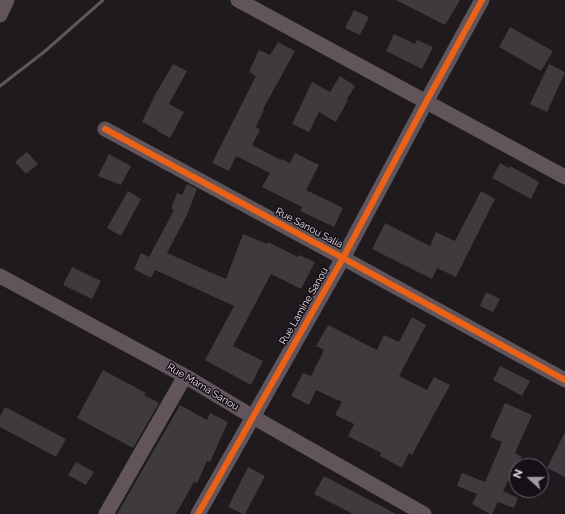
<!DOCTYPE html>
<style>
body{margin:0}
#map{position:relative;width:565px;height:514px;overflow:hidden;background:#1e1a1e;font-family:Raleway,sans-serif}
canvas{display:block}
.north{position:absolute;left:509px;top:458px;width:40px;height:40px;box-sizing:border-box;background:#170f17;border:1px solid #696369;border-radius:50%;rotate:291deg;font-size:11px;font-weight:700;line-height:16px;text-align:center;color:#e5e0e5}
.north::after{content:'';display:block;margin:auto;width:14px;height:18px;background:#9f9b9f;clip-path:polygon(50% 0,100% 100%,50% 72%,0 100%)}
</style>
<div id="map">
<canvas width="565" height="514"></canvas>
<div class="north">N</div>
</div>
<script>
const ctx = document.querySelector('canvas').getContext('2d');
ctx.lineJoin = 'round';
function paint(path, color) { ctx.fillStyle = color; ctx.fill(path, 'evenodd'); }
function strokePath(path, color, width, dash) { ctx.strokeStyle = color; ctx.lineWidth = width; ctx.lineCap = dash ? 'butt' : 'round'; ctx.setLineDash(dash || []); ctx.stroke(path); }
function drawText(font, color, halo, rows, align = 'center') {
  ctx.font = font + ' Raleway,sans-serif'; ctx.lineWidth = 3; ctx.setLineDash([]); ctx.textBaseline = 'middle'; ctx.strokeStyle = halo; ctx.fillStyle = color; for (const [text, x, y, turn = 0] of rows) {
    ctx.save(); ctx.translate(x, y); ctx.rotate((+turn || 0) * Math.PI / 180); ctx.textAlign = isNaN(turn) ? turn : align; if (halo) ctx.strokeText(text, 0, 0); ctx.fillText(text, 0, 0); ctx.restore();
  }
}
paint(new Path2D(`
 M396,0h64l-15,25z
 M354,10l15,7 -9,18 -15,-7z
 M510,27l43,24 -12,20 -42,-24z
 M394,34l21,10 2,-4 16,7 -11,22 -36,-18z
 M278,42l17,9 -32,58 1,1 -8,17 4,3 -8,15 29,15 1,-1 8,4 5,-10 24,12 -13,25 37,18 -9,19 -34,-16 2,-4 -40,-20 8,-14 -34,-17 -7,15 -17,-8 44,-87 -7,-4 10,-22 11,5z
 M173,64l14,7 -18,33 15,8 -14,26 -13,-7 1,-1 -16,-8 14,-29z
 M549,64l16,8v1l-18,39 -17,-8z
 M340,76l15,10 -8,13 1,1 -12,22 -17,-10 -10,20 -17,-8 20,-42 18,10z
 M27,152l11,12 -12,10 -11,-12z
 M109,154l22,12 -10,19 -23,-9z
 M500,163l9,5 1,-2 29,16 -8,17 -39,-21z
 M187,184l10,5 -10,26 -20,38 59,26 17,-45 24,10 1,-2 30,15 1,-2 16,7 -14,27 -30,-15 -38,72 30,15 -12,24 -46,-25 29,-54 -79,-36 -4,8 -17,-9 7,-16 8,4 25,-47 -3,-1 6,-16 5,2z
 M128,191l13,8 -20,37 -14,-8z
 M481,191l14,8 -39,78 -19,-9 -5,11 -60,-30 13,-26 45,23 6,-14 19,9z
 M72,267l29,14 -9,18 -29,-14z
 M486,292l14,7 -7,13 -13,-6z
 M412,317l14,8 -27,51 28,14 7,-13 16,8 -38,70 -3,-2 -7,15 -22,-12 1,-3 -33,-17 6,-12 -19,-9 7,-13 -26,-12 -7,15 -18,-9 12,-23 8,3 13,-26 -8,-4 12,-21 49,25 7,-15 15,7z
 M500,366l30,15 -8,15 -29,-16z
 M103,370l43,23 -2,2 15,8 -26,45 -56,-30z
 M505,403l27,12 -17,38 7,4 -11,23 -2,-1 -6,12 15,7 -4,10 -16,-6 -6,12h-2l-18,-10 5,-10 -20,-8 5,-13 23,9 17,-40 -12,-5z
 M180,405l27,15 3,-7 18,9 -18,40 -3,-1 -10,22 -3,-1 -18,32h-59z
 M5,407l61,32 -10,18 -56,-30v-11z
 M565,432v45l-18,-9z
 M76,462l18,10 -8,13 -18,-10z
 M248,467l17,9 -20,38h-2l-15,-7z
 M324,476l72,38h-43l-39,-20z`), '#3e3a3e');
strokePath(new Path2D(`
 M238,0l327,177
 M0,15l7,-15
 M105,129l238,129 222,122
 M0,276l185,100 68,41 171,97
 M106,514l79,-138
 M198,514l145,-256 83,-156 56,-102`), '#61555b', 15);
strokePath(new Path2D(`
 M0,86l44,-34 59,-52`), '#5e565a', 3);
strokePath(new Path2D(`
 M105,129l238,129 222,122
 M198,514l145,-256 83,-156 56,-102`), '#ea6118', 6);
drawText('10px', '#e5e0e5', '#170f17', [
 ["Rue Sanou Salia",309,228,28],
 ["Rue Lamine Sanou",304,306,-60],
 ["Rue Mama Sanou",203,387,31]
]);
</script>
